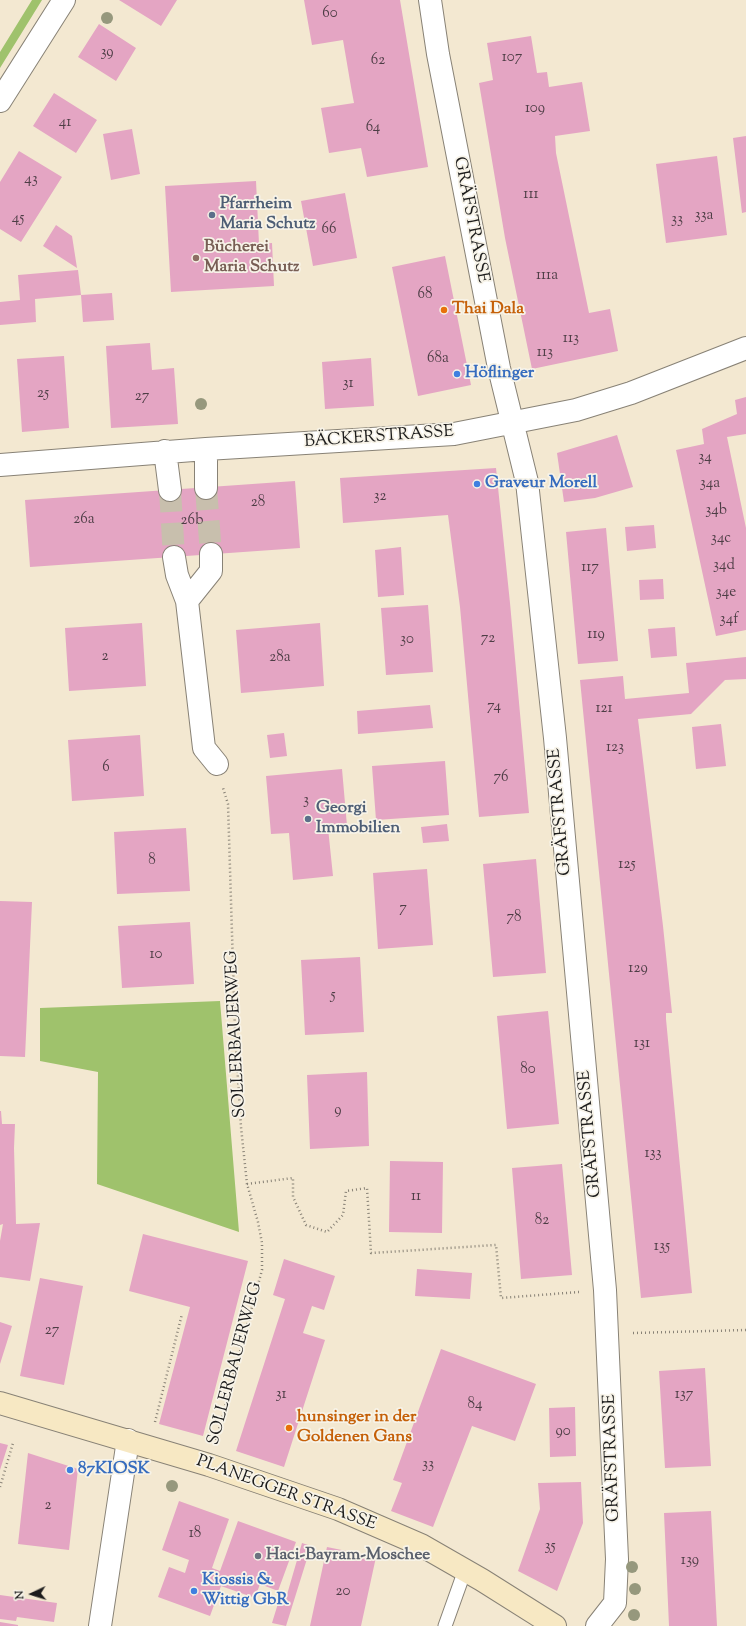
<!DOCTYPE html>
<meta charset="utf-8">
<style>
body{margin:0}
#map{position:relative;width:746px;height:1626px;overflow:hidden;background:#f3e8d1;font-family:"Sorts Mill Goudy",serif}
canvas{display:block}
.north{position:absolute;left:12px;top:1574px;width:40px;height:40px;-webkit-text-stroke:3px #f7f3e8;paint-order:stroke;rotate:266deg;font-size:11px;font-weight:700;line-height:16px;text-align:center;color:#1c1c1c}
.north::after{content:'';display:block;margin:auto;width:14px;height:18px;background:#1c1c1c;clip-path:polygon(50% 0,100% 100%,50% 72%,0 100%)}
</style>
<div id="map">
<canvas width="746" height="1626"></canvas>
<div class="north">N</div>
</div>
<script>
const ctx = document.querySelector('canvas').getContext('2d');
ctx.lineJoin = 'round';
function paint(path, color) { ctx.fillStyle = color; ctx.fill(path, 'evenodd'); }
function strokePath(path, color, width, dash) { ctx.strokeStyle = color; ctx.lineWidth = width; ctx.lineCap = dash ? 'butt' : 'round'; ctx.setLineDash(dash || []); ctx.stroke(path); }
function drawText(font, color, halo, rows, align = 'center') {
  ctx.font = font + ' "Sorts Mill Goudy",serif'; ctx.lineWidth = 3.5; ctx.setLineDash([]); ctx.textBaseline = 'middle'; ctx.strokeStyle = halo; ctx.fillStyle = color; for (const [text, x, y, turn = 0] of rows) {
    ctx.save(); ctx.translate(x, y); ctx.rotate((+turn || 0) * Math.PI / 180); ctx.textAlign = isNaN(turn) ? turn : align; if (halo) ctx.strokeText(text, 0, 0); ctx.fillText(text, 0, 0); ctx.restore();
  }
}
paint(new Path2D(`
 M32,0h10l-42,68v-16z
 M220,1001l19,231 -142,-48 1,-112 -58,-11v-53z`), '#9fc26c');
paint(new Path2D(`
 M119,0h58l-16,26z
 M304,0h96l28,167 -61,10 -6,-29 -32,5 -8,-45 33,-5 -3,-16 -8,-47 -31,5z
 M99,24l37,24 -20,33 -38,-24z
 M531,36l6,37 10,-1 2,15 33,-5 8,49 -35,5 1,17 33,160 21,-4 8,42 -86,18 -27,-131 -26,-155 14,-3 -6,-37z
 M54,93l43,27 -21,33 -43,-27z
 M132,129l8,45 -29,6 -8,-46z
 M746,136v76l-4,1 -9,-75z
 M19,151l43,26 -41,65 -21,-13v-47z
 M717,156l10,79 -61,8 -10,-79z
 M256,181l3,63 13,-1 2,43 -103,6 -6,-106z
 M345,193l12,65 -44,8 -12,-65z
 M56,225l16,11 5,32 -34,-22z
 M445,256l26,129 -53,11 -26,-129z
 M78,270l3,25 -46,4 1,23 -36,3v-23l20,-2 -2,-25z
 M112,293l2,27 -31,2 -2,-27z
 M150,343l2,27 22,-2 4,56 -67,4 -5,-82z
 M64,356l5,72 -47,4 -5,-73z
 M371,358l3,48 -49,3 -3,-47z
 M746,397v37l-19,3 19,91v102l-30,6 -40,-186 28,-6 -2,-15 35,-15 -2,-14z
 M617,435l16,52 -38,11 -31,4 -7,-49z
 M496,468l14,135 19,210 -50,4 -19,-210 -12,-92 -105,8 -3,-45z
 M295,481l5,67 -270,19 -5,-67z
 M654,525l2,23 -29,3 -2,-24z
 M606,528l12,133 -40,3 -12,-132z
 M401,547l3,48 -26,2 -3,-47z
 M663,579l1,20 -24,1 -1,-20z
 M428,605l5,67 -47,3 -5,-67z
 M142,623l4,63 -77,5 -4,-63z
 M320,623l4,63 -83,7 -5,-63z
 M675,627l2,29 -26,2 -3,-29z
 M746,657v22l-21,1 -34,34 -53,5 25,207 9,87h-6v6l26,274 -51,5 -61,-618 43,-4 2,23 64,-6 -3,-30z
 M430,705l3,23 -75,6 -1,-23z
 M721,724l5,42 -30,3 -4,-42z
 M284,733l3,23 -17,2 -3,-23z
 M140,735l4,61 -72,5 -4,-61z
 M445,761l4,54 -73,5 -4,-54z
 M342,769l5,57 -19,2 5,48 -40,4 -4,-47 -18,1 -5,-58z
 M447,824l2,17 -26,2 -2,-16z
 M186,828l4,63 -73,3 -3,-62z
 M536,859l10,114 -53,4 -10,-113z
 M427,869l6,76 -55,4 -5,-76z
 M0,901l32,1 -7,155 -25,-1z
 M190,922l4,62 -72,4 -4,-62z
 M360,957l4,75 -59,3 -4,-75z
 M548,1011l11,113 -52,5 -10,-113z
 M367,1072l2,74 -59,3 -3,-74z
 M0,1111h1l1,13h13l-1,24 2,76 24,-1 -10,58 -30,-4v-36l3,-17 -3,1z
 M390,1161l53,1 -1,71 -53,-1z
 M562,1164l10,111 -51,4 -9,-111z
 M143,1234l105,27 -45,175 -44,-12 31,-117 -61,-16z
 M284,1259l51,17 -11,34 -12,-4 -9,27 22,7 -41,127 -48,-16 49,-152 -12,-4z
 M417,1269l55,4 -2,26 -55,-3z
 M40,1278l43,8 -19,99 -44,-9z
 M0,1322l12,4 -12,38z
 M441,1349l95,35 -21,57 -43,-15 -39,101 -42,-16 11,-28 -9,-3z
 M705,1368l6,98 -46,2 -6,-97z
 M575,1407l1,49 -26,1 -1,-49z
 M0,1443l8,2 -8,25z
 M28,1453l50,16 -9,81 -51,-6z
 M581,1482l2,41 -26,68 -39,-20 22,-62 -2,-26z
 M179,1501l50,18 -17,49 8,3 18,-50 58,21 -18,49 -18,-7 -5,14 -34,-12 -11,30 -52,-19 11,-30 16,6 4,-13 -27,-10z
 M711,1511l6,115h-48l-5,-113z
 M302,1543l9,3 -25,80 -14,-3 8,-26 6,1z
 M327,1547l49,10 -15,69h-51z
 M0,1595l57,8 -3,19 -37,-5 -1,4 -16,-2z
 M0,1622l18,3v1h-18z`), '#e4a5c3');
strokePath(new Path2D(`
 M206,488l5,66
 M170,490l4,67`), '#c8bfad', 22, [22, 11]);
const service = new Path2D(`
 M445,1626l20,-56`);
const minor = new Path2D(`
 M430,0l8,54 61,314 28,114 28,256 50,552 12,269 -2,44 -18,23
 M0,101l64,-101
 M206,449v39
 M165,451l5,39
 M0,465l206,-16 248,-15 122,-24 55,-17 115,-45
 M174,557l3,18 10,26 24,-30v-17
 M187,601l17,147 13,16
 M100,1626l28,-186`);
const secondary = new Path2D(`
 M0,1403l209,62 129,44 83,36 61,35 73,46`);
strokePath(service, '#888276', 15);
strokePath(minor, '#888276', 24);
strokePath(secondary, '#888276', 24);
strokePath(new Path2D(`
 M247,1184l46,-6v19l13,28 21,7 16,-17 3,-24 21,-3 4,65 125,-8 5,53 78,-6
 M633,1333l113,-3
 M155,1422l27,-108
 M216,1440l46,-170v-27l-4,-21 -11,-38 -6,-57 -6,-96 -7,-227 -5,-16
 M0,1487l13,-44`), '#888276', 2.5, [1, 3]);
strokePath(service, '#fff', 13);
strokePath(minor, '#fff', 22);
strokePath(secondary, '#f7e8c3', 22);
ctx.fillStyle = '#96987d';
for (const [x, y] of [
 [107,18],
 [201,404],
 [172,1486],
 [632,1567],
 [635,1589],
 [634,1615]
]) { ctx.beginPath(); ctx.arc(x, y, 6, 0, 2 * Math.PI); ctx.fill(); }
for (const [x, y, r, color] of [
 [212,215,4,"#5c6f8a"],
 [196,258,4,"#8d6e63"],
 [444,310,4,"#e8710a"],
 [457,374,4,"#3f7fe0"],
 [477,484,4,"#3f7fe0"],
 [308,819,4,"#5c6f8a"],
 [289,1428,4,"#e8710a"],
 [70,1470,4,"#3f7fe0"],
 [258,1556,4,"#6b7280"],
 [194,1591,4,"#3f7fe0"]
]) { const dot = new Path2D(); dot.arc(x, y, r, 0, 2 * Math.PI); ctx.fillStyle = color; ctx.fill(dot); strokePath(dot, '#f7f3e8', 1.5); }
drawText('15px', '#4e3e46', null, [
 ["60",330,14],
 ["39",107,53],
 ["107",512,58],
 ["62",378,61],
 ["109",535,109],
 ["41",65,123],
 ["64",373,128],
 ["43",31,180],
 ["111",531,195],
 ["33a",704,216],
 ["45",18,219],
 ["33",677,220],
 ["66",329,230],
 ["111a",547,276],
 ["68",425,295],
 ["113",571,339],
 ["113",545,353],
 ["68a",438,359],
 ["31",348,384],
 ["25",43,394],
 ["27",142,397],
 ["34",705,458],
 ["34a",710,484],
 ["32",380,497],
 ["28",258,503],
 ["34b",716,511],
 ["26a",84,520],
 ["26b",192,521],
 ["34c",721,539],
 ["34d",724,566],
 ["117",590,568],
 ["34e",726,593],
 ["34f",729,620],
 ["119",596,635],
 ["72",488,639],
 ["30",407,640],
 ["2",105,657],
 ["28a",280,658],
 ["74",494,707],
 ["121",604,709],
 ["123",615,748],
 ["6",106,768],
 ["76",501,778],
 ["3",306,801],
 ["8",152,861],
 ["125",627,865],
 ["7",403,909],
 ["78",514,918],
 ["10",156,955],
 ["129",638,969],
 ["5",333,996],
 ["131",642,1044],
 ["80",528,1070],
 ["9",338,1111],
 ["133",653,1154],
 ["11",416,1197],
 ["82",542,1221],
 ["135",662,1247],
 ["27",52,1331],
 ["31",281,1395],
 ["137",684,1395],
 ["84",475,1405],
 ["90",563,1432],
 ["33",428,1465],
 ["2",48,1506],
 ["18",195,1534],
 ["35",550,1547],
 ["139",690,1561],
 ["20",343,1592]
]);
drawText('bold 17px', '#4e5e75', '#f7f3e8', [
 ["Pfarrheim",220,205],
 ["Maria Schutz",220,225],
 ["Georgi",316,809],
 ["Immobilien",316,829]
], 'left');
drawText('17px', '#1c1c1c', '#f7f3e8', [
 ["GRÄFSTRASSE",470,220,79],
 ["BÄCKERSTRASSE",379,438,-4],
 ["GRÄFSTRASSE",561,812,-95],
 ["SOLLERBAUERWEG",237,1034,-93],
 ["GRÄFSTRASSE",591,1134,-95],
 ["SOLLERBAUERWEG",236,1364,-75],
 ["GRÄFSTRASSE",613,1458,-92],
 ["PLANEGGER STRASSE",286,1494,20]
]);
drawText('bold 17px', '#785e54', '#f7f3e8', [
 ["Bücherei",204,248],
 ["Maria Schutz",204,268]
], 'left');
drawText('bold 17px', '#c56008', '#f7f3e8', [
 ["Thai Dala",452,310],
 ["hunsinger in der",297,1418],
 ["Goldenen Gans",297,1438]
], 'left');
drawText('bold 17px', '#366cbe', '#f7f3e8', [
 ["Höflinger",465,374],
 ["Graveur Morell",485,484],
 ["87KIOSK",78,1470],
 ["Kiossis &",202,1581],
 ["Wittig GbR",202,1601]
], 'left');
drawText('bold 17px', '#5b616d', '#f7f3e8', [
 ["Haci-Bayram-Moschee",266,1556]
], 'left');
</script>
